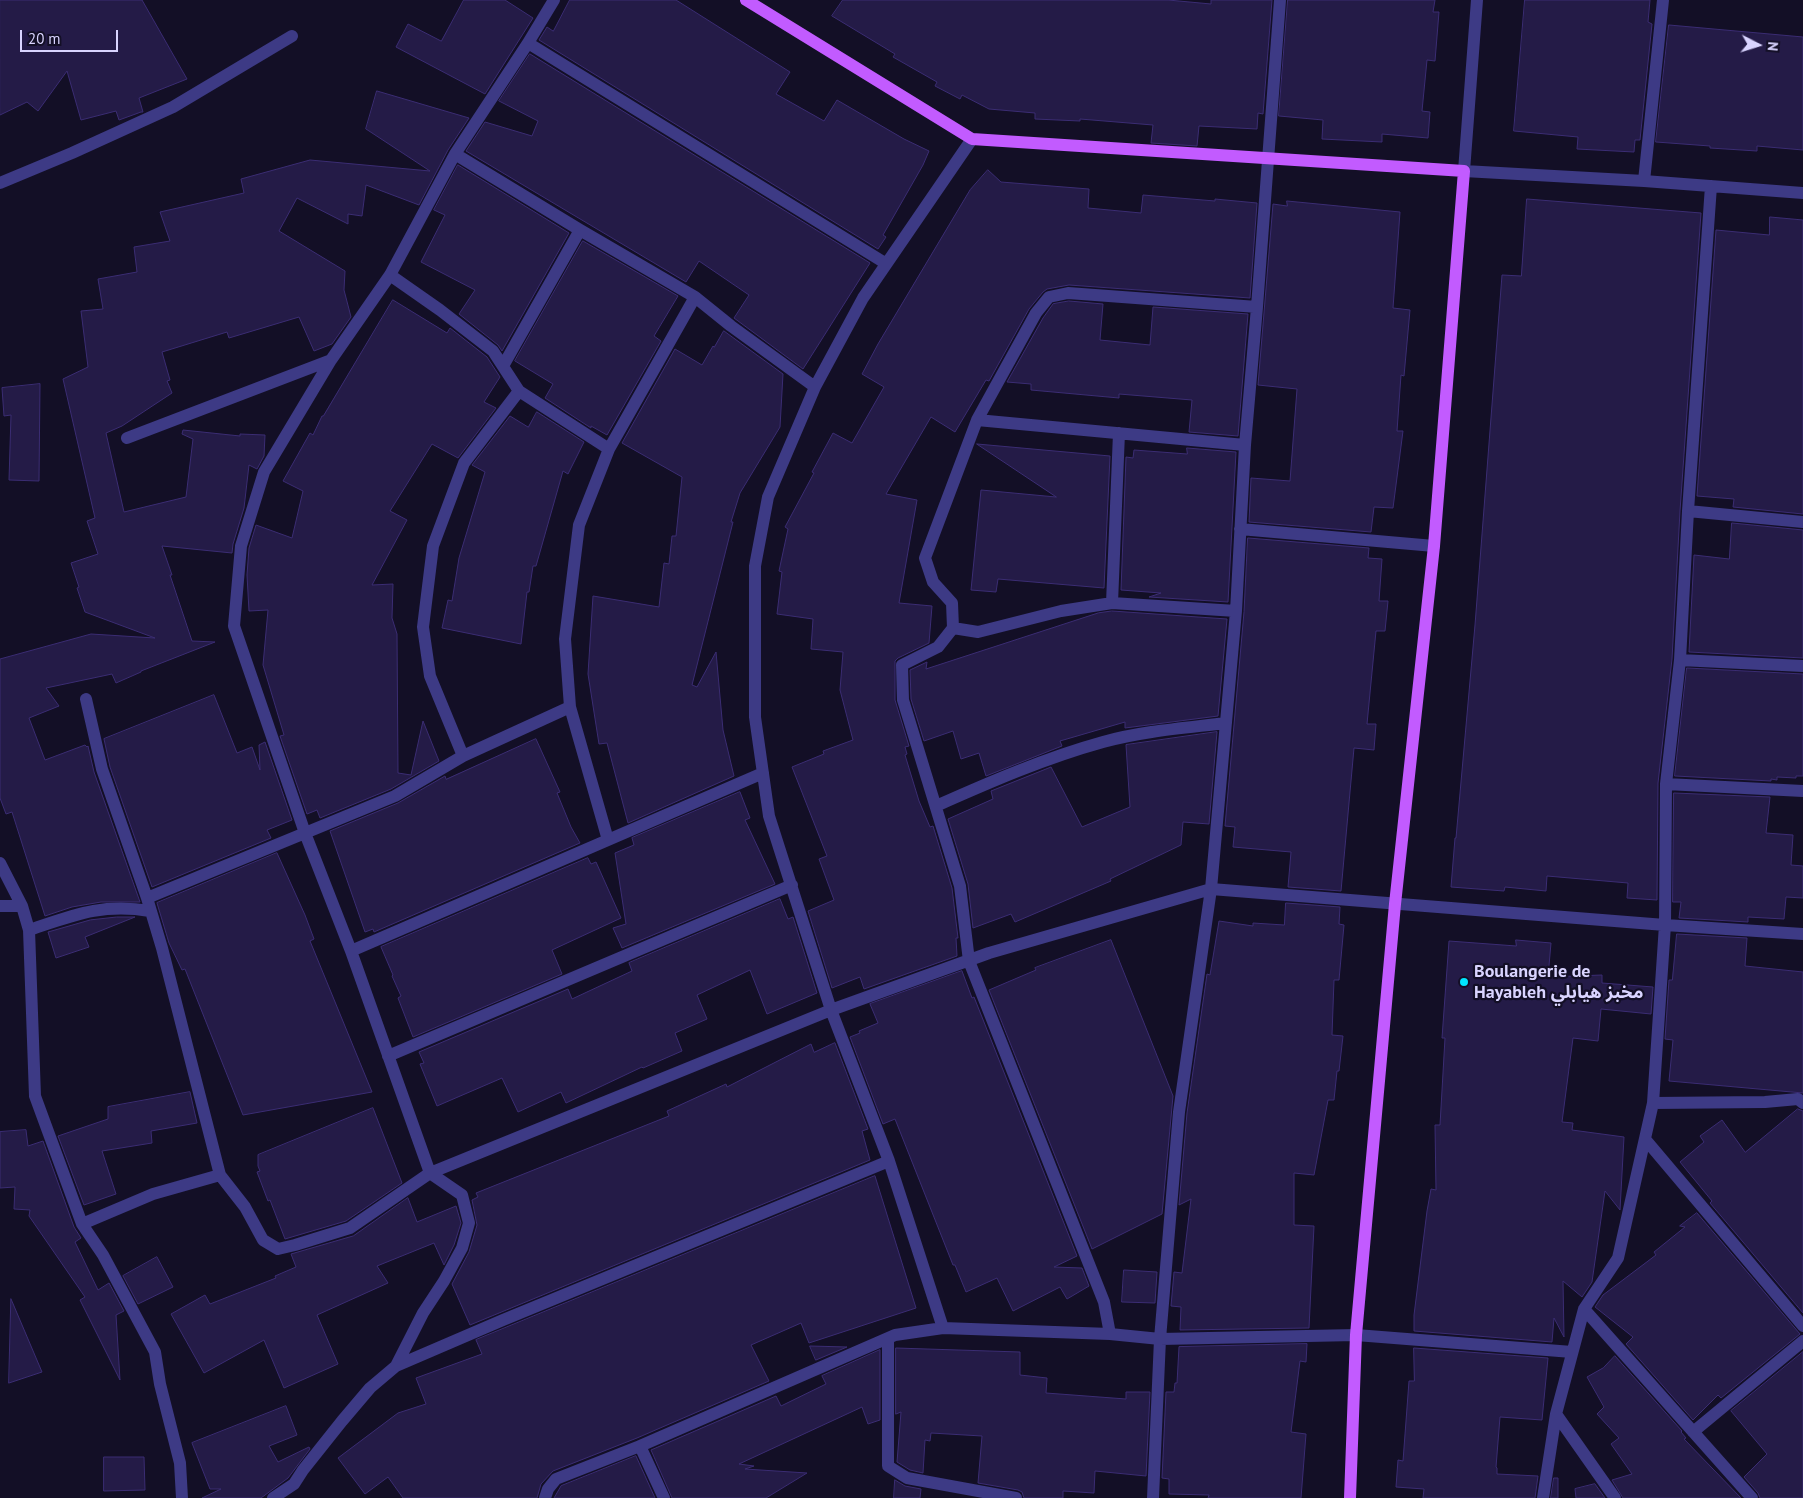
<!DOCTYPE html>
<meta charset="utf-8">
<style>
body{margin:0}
#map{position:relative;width:1803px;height:1498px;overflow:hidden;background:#130f26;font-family:"PT Sans",sans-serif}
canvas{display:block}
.north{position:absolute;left:1733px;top:20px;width:50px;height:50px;-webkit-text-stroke:4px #130f26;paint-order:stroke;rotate:95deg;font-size:14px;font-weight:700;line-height:20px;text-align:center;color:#d9d4ff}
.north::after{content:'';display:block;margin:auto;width:18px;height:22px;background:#d9d4ff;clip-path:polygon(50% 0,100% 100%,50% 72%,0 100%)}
.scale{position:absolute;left:20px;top:30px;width:98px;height:22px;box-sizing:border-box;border:2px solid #d9d4ff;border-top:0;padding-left:6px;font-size:15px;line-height:18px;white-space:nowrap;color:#d9d4ff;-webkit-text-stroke:4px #130f26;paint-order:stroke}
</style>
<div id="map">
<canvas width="1803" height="1498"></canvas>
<div class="north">N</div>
<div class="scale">20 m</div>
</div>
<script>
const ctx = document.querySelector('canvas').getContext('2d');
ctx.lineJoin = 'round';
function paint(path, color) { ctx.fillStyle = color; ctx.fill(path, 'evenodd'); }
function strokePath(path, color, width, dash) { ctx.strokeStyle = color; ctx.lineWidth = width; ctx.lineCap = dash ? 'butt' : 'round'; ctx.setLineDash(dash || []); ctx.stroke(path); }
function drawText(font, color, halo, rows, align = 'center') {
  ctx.font = font + ' "PT Sans","Noto Sans Arabic",sans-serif'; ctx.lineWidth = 4.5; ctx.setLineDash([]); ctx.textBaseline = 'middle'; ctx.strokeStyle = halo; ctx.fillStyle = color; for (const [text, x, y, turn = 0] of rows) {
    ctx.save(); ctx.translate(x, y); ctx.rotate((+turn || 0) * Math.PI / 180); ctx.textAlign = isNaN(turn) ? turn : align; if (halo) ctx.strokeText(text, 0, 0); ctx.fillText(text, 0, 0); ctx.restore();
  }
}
const building = new Path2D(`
 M0,0h142l45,79 -48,19 4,14h-2l-22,8 -3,-9 -35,9 -14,-49 -29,40 -11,-9 -27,13z
 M464,0h41l28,18 -48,76 -89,-47 12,-23 33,17z
 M570,0h106l114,72 -14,22 48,27 13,-21 67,39 25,12 -6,14 -40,70 3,2 -8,12 -339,-209 8,-13 6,4z
 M843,0h325l43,4v-4h61l-9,114 -5,-1 -1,16 -58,-3 -2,20 -46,-3 2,-18 -73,-6v2l-45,-2v-6l-46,-4 -27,-14 -2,4 -25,-13 2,-4 -44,-25 2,-3 -63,-38z
 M1288,0h147l-2,12h6l-4,49 -8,-1 -5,51 8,1 -2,26 -46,-4v8l-60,-3 1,-19 -44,-4z
 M1525,0h125l-2,22 4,2 -12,116h-5l-1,12 -57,-3 1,-12 -64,-6z
 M1669,25l134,12v113l-46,-4v5l-47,-3v-2l-54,-4z
 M530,54l340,209 -67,106 -69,-51 15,-23 -50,-34 -13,21 -220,-131 19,-29 47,14 6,-15 -39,-20z
 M377,91l92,27 -21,32 -29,55 -53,-20 -4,31 -14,-2v10l-51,-26 -18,33 66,40 -1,19 7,27 -19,27 -18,7 -15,-34 -70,21 -2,-6 -65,20 8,28 -3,1 5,12 -50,33 -16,7 18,79 62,-15 7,-58 -11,-5 1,-4 57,6v-2l25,1 -1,21 -7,13 -8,-4 -5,43 -11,36 -1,9 -70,-7 10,29h-2l22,66 23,1 -74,29v1l-25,11 -4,-9 -66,14 13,18 -30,12 16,42 40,-15 2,2 1,-1 6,26 46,130h-39l-29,5 -27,9 -33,-104 -6,2 -6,-16v-139l91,-25 64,4 -70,-26 -8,-24 2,-1 -8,-24 27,-9 -11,-33 8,-3 -32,-139 25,-12 -7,-56 22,-2 -5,-30 39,-7 -3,-25 36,-6 -10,-29 84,-19 -3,-14 69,-19 120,11 -64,-42z
 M458,165l111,68 -67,118 -4,-6 -39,-31 16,-24 -54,-28 24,-47 -11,-5z
 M988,170l13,12 88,7 -1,19 53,5 2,-18 72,6v-2l42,4 -7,95 -181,-13 -22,4 -4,3 -14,17 -40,72 -3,-1 -31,52 -24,-15 -45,77 31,6 -18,103 33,3 -3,37 -31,15 -3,3v39l14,46 -4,1 2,7 -2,1 14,46 11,26 3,-1 19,62 6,50h-2l1,18 -93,33 -4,-12 -28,11 -24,-77 26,-11 -15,-41 8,-3 -35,-89 32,-13 -1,-3 30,-11 -13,-50 3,-38 -32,-3 2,-30 -36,-5 5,-42 -3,-1 9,-42 -3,-2 29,-54 -2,-1 21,-39 19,10 32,-56 -22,-13 16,-30 92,-154z
 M1527,199l174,14 -21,298 -8,148 -14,124 -1,117 -30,-2 1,-15 -81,-7 -1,15 -41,-4 -1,4 -53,-4 4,-49h1l19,-213 27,-350 19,1z
 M1287,201l113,11 -7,96 17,2 -6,66 -3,-1 -4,56h6l-10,77 -19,-1 -3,25 -122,-10 2,-44 39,3 7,-92 -39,-4 15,-181 14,2z
 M1770,217l33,3v294l-70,-7 1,-8 -37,-3 19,-266 53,5z
 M583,241l95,55 -24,40 7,5 -54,94 -16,-9v2l-46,-30 8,-14 -38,-23z
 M393,300l54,33 3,-5 37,29 13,20 -16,25 12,6 -38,50 -26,-14 -42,67 17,9 -35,65 21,-1 -1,34 5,16 1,139 13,2 12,-54 16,40 -48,28 -71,29 -3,-8 -10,4 -27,-78 4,-1 -21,-70 5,-55 -19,1 -2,-36 2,-27 7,-23 36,13 11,-47 -20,-10 27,-48 3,2 9,-19h1z
 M1069,301l34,3 -3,36 50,5 3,-38 95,7 -10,122 -49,-4 3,-32 -73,-6v4l-88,-8v-6l-24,-2 36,-64 10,-14z
 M724,331l59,43 -3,53 -40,66 -9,29h2l-41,163 5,2 19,-35 7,78 11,46 -106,47 -21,-80 -8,1 -11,-70 5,-78 66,11 5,-44 5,1 3,-28h4l6,-59 -60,-34 53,-94 27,16 11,-19 1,1z
 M40,384l-1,97 -30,-1 2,-65 -7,1 -2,-28z
 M537,412l47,30 -16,32 -5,-3 -27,95h-3l-4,26h-2l-6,52 -79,-16 6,-28 4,1 7,-43 26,-86 -13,-7 38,-49 18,11z
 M977,444l133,12 -6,132 -106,-9 -2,13 -25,-2 10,-100 75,7z
 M1187,448l49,4 -8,150 -79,-5 12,-4 -40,-3 5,-133 7,1 1,-8 53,4z
 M1732,523l71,7v128l-114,-6 5,-97 35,4z
 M1248,538l121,10 -1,10 14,1 -3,42h9l-3,30h-9l-9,93h9l-2,26 -20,-2 -13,143 -53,-4 3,-35 -58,-5 2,-20 -10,-1 19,-214z
 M1112,611l115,8 -9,97 -93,12v-6l-65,19 2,5 -76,30 -7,-23 -18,6 -8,-28 -29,10 -13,-42 -1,-29 17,-8 -1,7 172,-56z
 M1687,668l116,6v102h-7v2l-19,-1v3l-6,-1v2l-96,-5z
 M214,695l23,58 15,-6 8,23 -1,-25 6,-3 27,78 -25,10 4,8 -119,49 -42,-120 -6,-28z
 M1217,732l-8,92 -26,-2 -2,23 -71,34 1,2 -96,41 -4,-8 -38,14 -5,-44 -20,-65 45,-20 -2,-8 60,-24 31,60 48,-20 -4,-62z
 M536,739l24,53 -3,1 14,34 9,16 -206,89 -1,-3 -8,3 -35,-101 68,-28 47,-27 1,3z
 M740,792l10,26 -5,2 30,64 -153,64 -9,-20 13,-4 -11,-71 19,-8 -2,-7z
 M1674,793l96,4 -4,36 27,2 -2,30 12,1v32l-17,-1 -2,22 -36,-2v5l-69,-4 2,-16h-8z
 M277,853l28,62 9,24 -4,2 62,151 -129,23 -58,-146 -3,1 -13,-27 -12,-40z
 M588,858l3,6 5,-2 25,56 -69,32 10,24 -149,63 -15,-39 3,-2 -9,-20 1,-1 -12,-28z
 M780,899l8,20 5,-2 24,76 -50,21 -17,-44 -53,25 10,24 -32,14 7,18 -39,17 -1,-1 -76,36 -5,-11 -43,20 -16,-34 -65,28 -17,-42 4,-1 -5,-11 149,-63 4,10 60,-28 -3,-8z
 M1286,903l54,4 -1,17 5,1 -5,55h-5l-2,55 11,1 -4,35h-2l-3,29h-6l-14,75 -20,-2v52l20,1 -5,102 -129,2 1,-23 -10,-1 3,-34 8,1 9,-74 -12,6 8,-92 20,-139 3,1 9,-54 34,5v-3l31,2z
 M117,917h18l-50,20 4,10 -33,11 -8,-26 42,-12z
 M1677,934l70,4 -2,28 58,6v121l-134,-12 4,-41 -8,-1 4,-59h3z
 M1111,940l62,156 -11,118 -70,35 -103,-259 47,-20 -1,-2z
 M1516,940l35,3 -3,34 54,-2v8l51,4 -2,27 -50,-5 -3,32 -25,-3 -11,84 11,1 -1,7 52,7 -4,73 -15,-19 -13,91 -10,15 -19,-16 1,56 -10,-19 -2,24 -138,-11v-16l13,-104 4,-22 5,1 -1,-65h5l5,-87h-3l7,-97 67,5z
 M962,971l10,27 2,-1 103,259 -23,11 28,1 7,18 -22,13 -7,-12 -47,24 -16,-33 -31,14 -11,-27h-2l-58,-146 -12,5 -33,-87 10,-4 -1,-2 19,-8 -8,-19z
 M835,1043l33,86 -6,2 8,29 -400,165 -18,-41 17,-32 8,-27 -5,-25 6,-3 -2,-4 193,-77 -2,-5 59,-27 1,3 84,-43 3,8z
 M190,1092l7,31 -46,8 1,12 -50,8 14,43 -32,11 -26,-69 50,-17v-12z
 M373,1108l29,75 -56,38 -61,18 -15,-39 -2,1 -11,-29 3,-1 -2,-5v-11z
 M1798,1109l5,2v202l-93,-110 2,-2 -32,-39 24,-20 -4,-6 22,-16 23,32z
 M26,1130l2,16 15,-5 31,86 7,11 -6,4 23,48 11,-7 15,28 -8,4 4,65 -40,-80 5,-3 -56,-81 1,-6 -16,-1 1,-22 -15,1v-56z
 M875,1176l41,132 -107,35 -8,-20 -50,22 18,36 -132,57 -84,33 -12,13 -4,14h-134l-15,-21 -23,17 -27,-36 60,-45 28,-9 -10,-26 66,-24 -6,-14z
 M408,1198l9,24 39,-16 5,17 -7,22 -10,20 -10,-22 -57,23 11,17 -71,32 21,49 -54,24 -20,-48 -60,33 -33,-59 34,-19 5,9 66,-26 -1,-2 21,-9 -5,-13 62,-18z
 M1697,1213l103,121 -79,64 -3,-3 -25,25 -67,-76 7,-7 -38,-30 8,-12 53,-40 -2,-3 31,-25 -5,-1z
 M157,1257l16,30 -35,17 -15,-28z
 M1124,1270l33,2 -2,31 -33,-1z
 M11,1299l31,73 -33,11z
 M1307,1344l-1,18 -6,-1 -9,71 15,2 -5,64h-93l1,-3 -40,-1v-15l-7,-1 4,-86h8l1,-9h2l2,-36z
 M810,1346l37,1 -31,13z
 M896,1348l124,4v23l27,3 -1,15 80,6v-7h24l-4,84 -51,-5 -1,22 -31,-2v7h-39l-2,-6 -4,-2 -40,-7 4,-47 -51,-3 -1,8 -5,-1 -2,33 -13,-3 -13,-8 4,-50 -5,2z
 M1414,1348l134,10 -6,62 -42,-3 -4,50 1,1v6l41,2 -3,22h-112l1,-9 -28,-2 2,-27 5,1 6,-80h5z
 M880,1350v70l-12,4 -6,-17 -123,57 15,2 -9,3 62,4 -41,25h-94l-21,-48 125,-54 5,10 45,-22 -4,-8z
 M1803,1352v146h-43l-2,-5 -14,-16 23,-23 -36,-43z
 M1615,1356l67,75 -1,1 5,6 -2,1 57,59h-118l-11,-18 20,-6 -21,-30 8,-6 -22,-24 7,-7 -17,-30 16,-9z
 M286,1406l11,29 -28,11 9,16 31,-15 1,2 -22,29 -27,20h-59l19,-9h-11l-18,-46z
 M636,1456l19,42h-101l7,-12z
 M104,1457h40l1,33 -41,1z
 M1554,1478h4v20h-7z
 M895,1480l10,6 16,3 -1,9h-26z
 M1595,1484l10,14h-29l-1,-9z`);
paint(building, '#241b47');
strokePath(building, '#3b2d73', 1);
strokePath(new Path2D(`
 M1477,0l-13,171 180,10 159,12
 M528,43l357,220
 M455,154l125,76 115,67 36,29 84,61
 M1644,181l19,-181
 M0,183l72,-30 101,-46 119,-71
 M390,275l50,35 53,41 26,40
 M503,366l77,-136
 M977,420l268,25
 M127,438l204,-78
 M1688,511l115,11
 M1240,529l194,17
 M1112,603l7,-170
 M953,628l25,4 83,-21 51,-8 124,8
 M1680,660l123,6
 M86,699l16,70 45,129 15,50 58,227 25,32 18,33 15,9 17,-4 55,-17 80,-55 401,-163 158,-57 222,-64 454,36 138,9
 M463,756l-33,-80 -7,-49 10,-81 31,-83 55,-72 90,58
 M1666,784l137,7
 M936,806c54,-24 109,-48 167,-64 40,-11 82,-14 123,-19
 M608,840l-38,-133 -5,-68 14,-114 30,-76 86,-152
 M0,863l22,43 7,24 6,166 47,128 21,31 52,97 5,32 20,79 2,35
 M147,898l248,-102 68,-40 107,-49
 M0,906h22
 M29,930c45,-15 73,-27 121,-19
 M351,951l412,-178
 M388,1056l404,-171
 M1653,1103l112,-1 33,-3 5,4
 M1645,1139l158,187
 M82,1224l71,-30 67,-19
 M1584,1309l168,189
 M943,1328l-54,-167 -58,-151 -62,-194 -14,-99v-151l13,-69 47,-110 48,-89 109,-159
 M1110,1334l-6,-32 -135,-341 -9,-75 -57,-186 -1,-35 36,-18 15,-19 -1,-25 -19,-21 -8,-24 52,-138 59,-107 13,-16 19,-4 189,14
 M888,1339v127l19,12 109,20
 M396,1366l27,-53 21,-32 18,-33 7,-25 -7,-28 -32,-22 -79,-222 -46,-118 -71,-207 7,-80 23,-74 67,-112 59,-85 65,-121 73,-111 26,-43
 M1556,1414l59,84
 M1693,1432l110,-91
 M640,1446l24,52
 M273,1498l21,-14 9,-14 39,-49 28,-33 26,-22 107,-46 386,-159
 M545,1498l3,-9 8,-10 84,-33 255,-111 48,-7 167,6 50,5 196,-4 216,17
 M1153,1498l7,-159 19,-227 32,-223 25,-278 9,-166 12,-138 23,-307
 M1543,1498l13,-84 28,-105 34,-51 35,-155 12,-178 1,-141 14,-124 8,-149 23,-325`), '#3d3a85', 12);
strokePath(new Path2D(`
 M746,0l226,139 492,32 -30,375 -39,358 -39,431 -6,163`), '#c25bff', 12);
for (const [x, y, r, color] of [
 [1464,982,5,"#00e5ff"]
]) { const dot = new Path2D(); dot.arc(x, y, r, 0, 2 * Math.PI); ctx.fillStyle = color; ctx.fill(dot); strokePath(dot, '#130f26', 2); }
drawText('bold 18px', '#d9d4ff', '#130f26', [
 ["Boulangerie de",1474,972],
 ["Hayableh مخبز هيابلي",1474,993]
], 'left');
</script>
